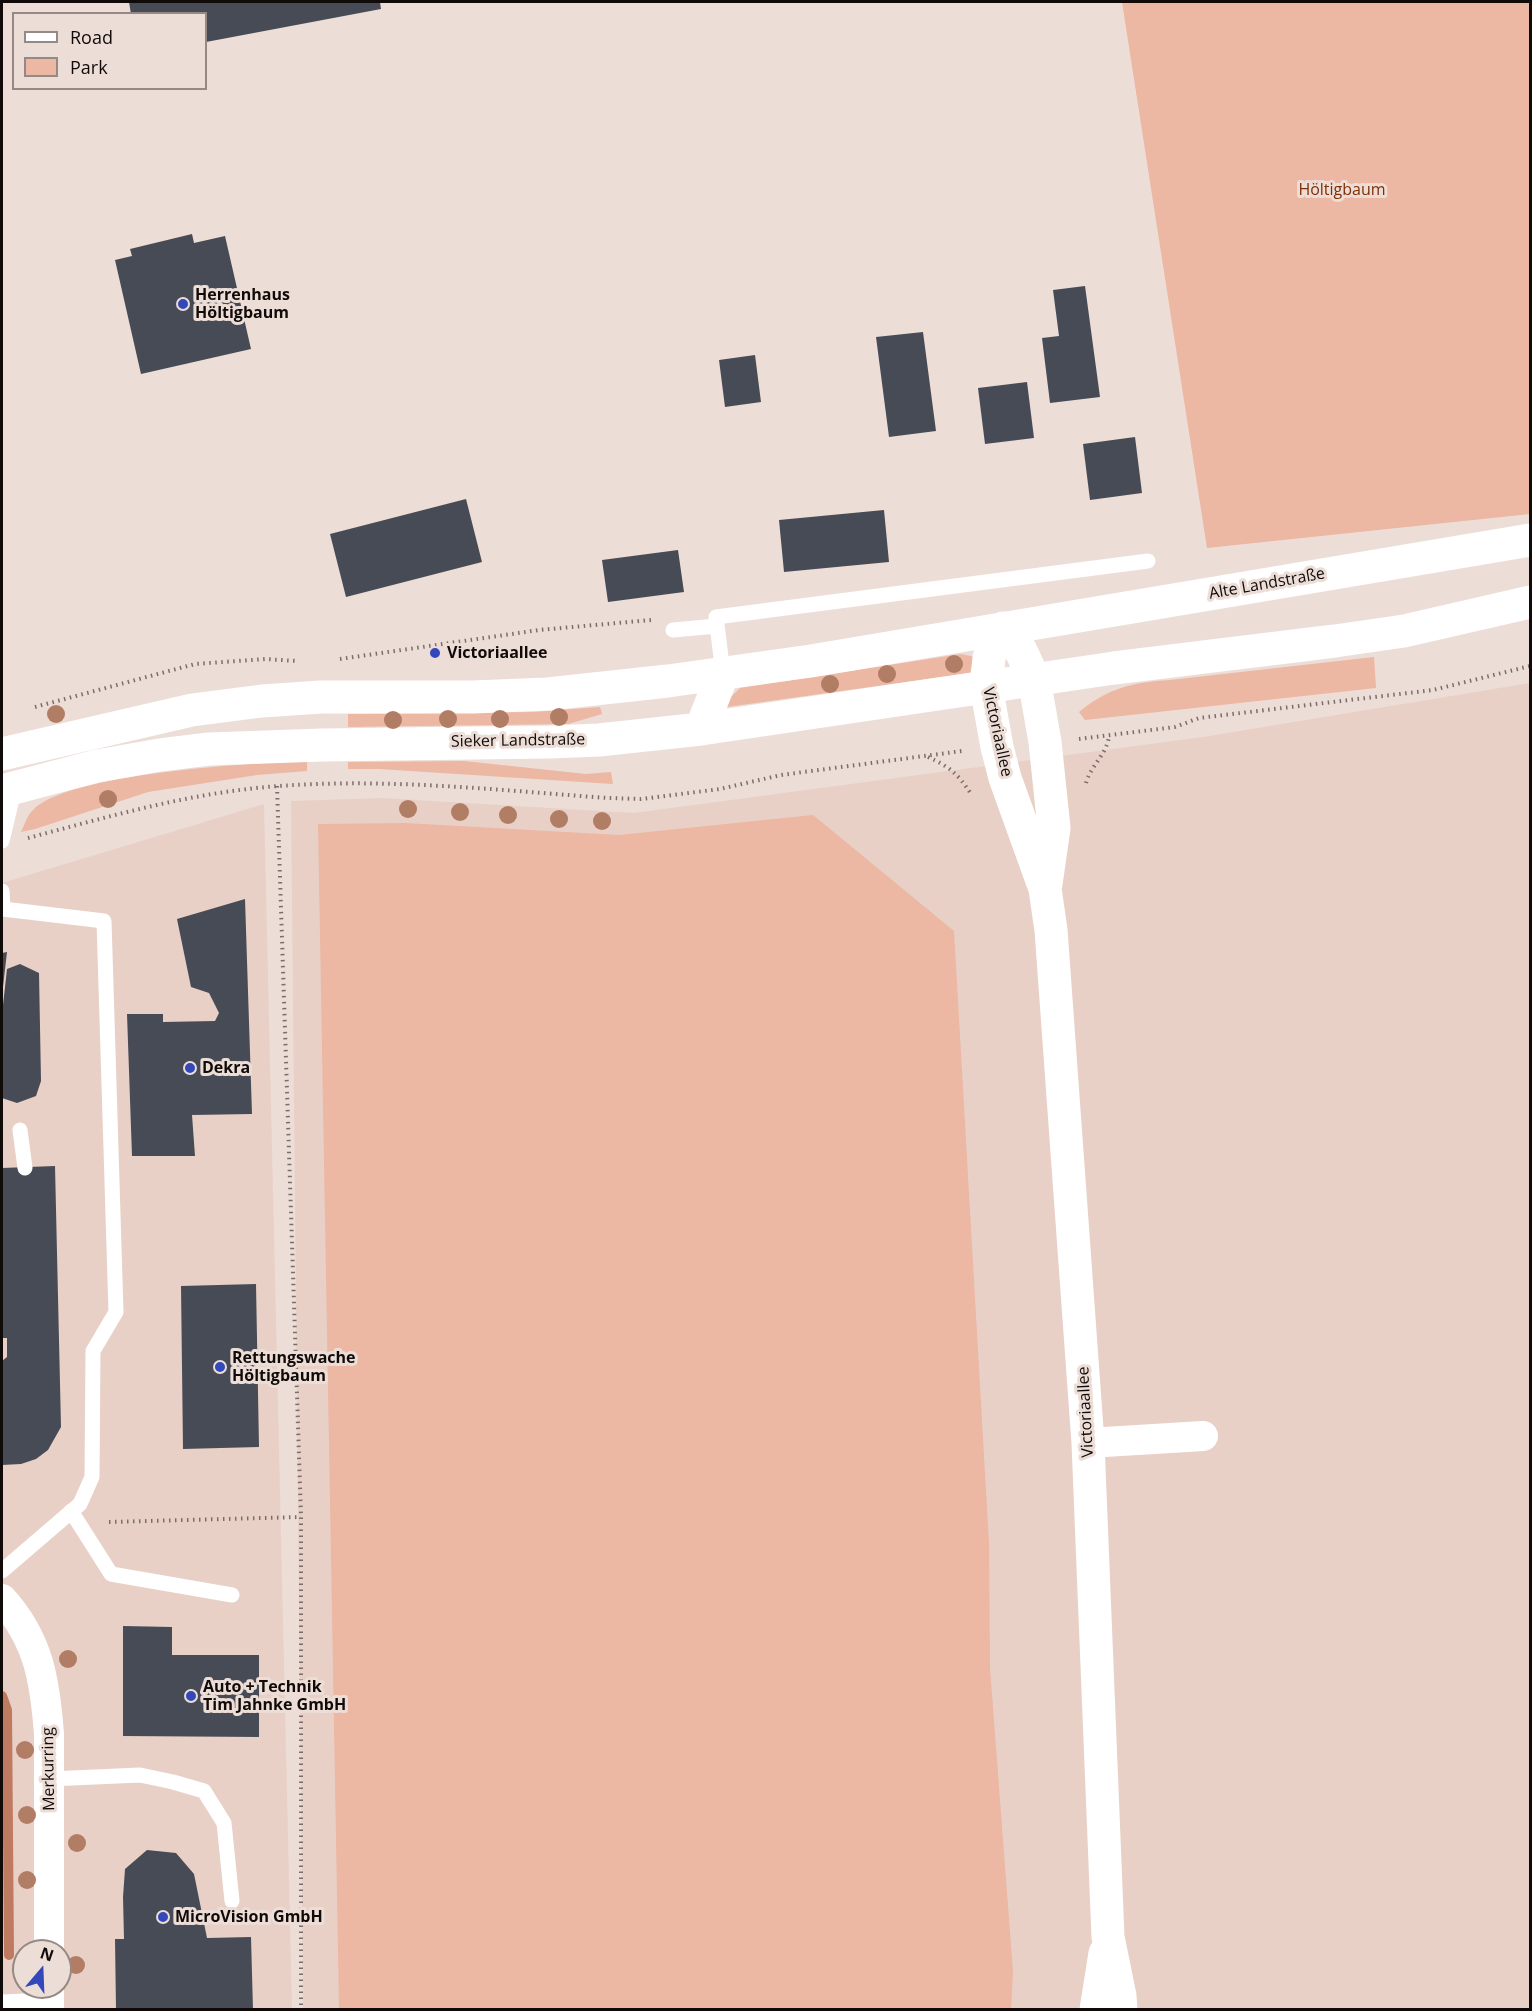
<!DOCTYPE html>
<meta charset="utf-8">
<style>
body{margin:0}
#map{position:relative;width:1532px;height:2011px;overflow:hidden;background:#edddd7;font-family:"Open Sans",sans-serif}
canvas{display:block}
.frame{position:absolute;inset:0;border:3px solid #100b09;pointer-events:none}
.legend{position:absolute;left:12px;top:12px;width:195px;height:78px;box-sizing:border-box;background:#edddd7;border:2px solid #958985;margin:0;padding:8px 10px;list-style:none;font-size:18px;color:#100b09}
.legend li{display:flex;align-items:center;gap:12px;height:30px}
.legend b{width:30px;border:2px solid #958985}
.north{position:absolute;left:12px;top:1939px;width:60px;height:60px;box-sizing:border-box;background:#edddd7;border:2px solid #958985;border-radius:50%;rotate:19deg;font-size:16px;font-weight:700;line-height:24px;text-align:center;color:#100b09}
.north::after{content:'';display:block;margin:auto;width:21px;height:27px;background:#3348ba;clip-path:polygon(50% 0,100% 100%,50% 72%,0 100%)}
</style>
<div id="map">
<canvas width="1532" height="2011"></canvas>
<div class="frame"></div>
<ul class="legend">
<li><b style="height:8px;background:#fff"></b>Road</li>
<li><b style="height:16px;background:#ecb7a3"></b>Park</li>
</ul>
<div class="north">N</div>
</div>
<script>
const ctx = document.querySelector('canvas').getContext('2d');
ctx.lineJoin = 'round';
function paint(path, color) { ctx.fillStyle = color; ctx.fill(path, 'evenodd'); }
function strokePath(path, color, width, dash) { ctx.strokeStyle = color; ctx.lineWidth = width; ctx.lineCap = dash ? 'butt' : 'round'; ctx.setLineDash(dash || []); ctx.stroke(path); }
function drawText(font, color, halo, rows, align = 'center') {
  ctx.font = font + ' "Open Sans",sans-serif'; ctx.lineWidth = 6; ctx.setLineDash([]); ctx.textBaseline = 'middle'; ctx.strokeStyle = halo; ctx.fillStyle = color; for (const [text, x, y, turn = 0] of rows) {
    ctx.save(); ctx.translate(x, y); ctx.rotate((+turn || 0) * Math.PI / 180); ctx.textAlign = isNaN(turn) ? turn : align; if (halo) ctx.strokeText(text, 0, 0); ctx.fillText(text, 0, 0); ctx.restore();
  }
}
paint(new Path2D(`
 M1530,683v1326h-1227l-12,-1208 91,-3 252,15 569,-76z
 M264,804l28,1205 -290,1v-1127zM24,1951h36v36h-36z`), '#e8d0c7');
paint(new Path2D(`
 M1122,2h408v512l-323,34z
 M961,654l14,3 -5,16 -243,34 -2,-4 15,-15z
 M1374,657l2,31 -291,32 -6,-8c29,-24 55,-30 91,-32z
 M600,707l2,7 -34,10 -220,3v-13l186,-2z
 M307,761v10l-50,4 -109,17 -113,37 -14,3c3,-6 6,-16 11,-21 33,-38 221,-48 275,-50z
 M464,761l122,13 25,-2 2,12 -234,-15h-31v-7z
 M813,815l141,116 35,612 1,125 23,304 -2,37h-672l-21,-1185 87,-1 214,12z`), '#ecb7a3');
strokePath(new Path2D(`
 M2,1696l5,14 2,245`), '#be7b61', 10);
paint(new Path2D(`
 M129,2h251l1,7 -175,33v-28h-75z
 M192,234l2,9 31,-7 26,113 -110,25 -26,-114 17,-4 -2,-7z
 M1085,286l15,111 -50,6 -8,-65 17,-2 -6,-46z
 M923,332l13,99 -47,6 -13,-100z
 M755,355l6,47 -36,5 -6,-47z
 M1027,382l7,56 -49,6 -7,-56z
 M1135,437l7,56 -52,7 -7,-56z
 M466,499l16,63 -136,35 -16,-63z
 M884,510l5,52 -105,10 -5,-52z
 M678,550l6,42 -76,10 -6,-42z
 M245,899l7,215 -60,1 3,41h-63l-5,-142h36v8l52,-1 4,-8 -10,-20 -18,-6 -14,-68z
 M7,952l-4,35h-1v-34z
 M20,964l19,9 2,108 -5,15 -19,7 -15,-5v-84l5,-45z
 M55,1166l6,261 -13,23 -12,9 -15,5 -19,1v-104l5,-4v-19h-5v-170z
 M256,1284l3,163 -76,2 -2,-163z
 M123,1626l49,1v28h87v82l-136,-1z
 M147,1850l29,3 18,21 13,64 44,-1 2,73h-137l-1,-71h9l-1,-42 2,-28z`), '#474b56');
strokePath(new Path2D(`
 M340,659l199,-29 112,-10
 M35,707l160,-43 70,-5 32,2
 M1079,739l96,-12 24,-9 234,-28 97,-24
 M928,757c22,10 30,17 43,37
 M1086,783c5,-18 21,-29 23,-47
 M277,786l24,731v493
 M28,838c83,-22 165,-46 251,-52 109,-8 219,4 328,12l34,1 79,-10 61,-14 181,-24
 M109,1522l192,-5`), '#796e6b', 4, [1.5, 4.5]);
strokePath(new Path2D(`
 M673,630l44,-4
 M723,673l-7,-56 432,-56
 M2,841l13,-54
 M2,891l1,18 101,12 12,391 -23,39 -1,126 -12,27 -78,67
 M20,1130l5,38
 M71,1511l40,63 121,21
 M49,1779l91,-4 33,7 31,9 20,32 8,78
 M2,2002l47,-2`), '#fff', 15);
strokePath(new Path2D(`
 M1088,1443l115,-7
 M2,1599c37,41 43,82 47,135v217
 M49,1987v23`), '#fff', 30);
strokePath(new Path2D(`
 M1003,628l-10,16 -4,14 -3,28 11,61 8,31 40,111 6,41 37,513 20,494 12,59 1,14
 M1003,628l18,23 13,28 11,63 9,86 -8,56
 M701,729l22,-56
 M2,754l190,-44 70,-9 59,-4h152l75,-3 120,-13 143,-20 719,-121
 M2,791l95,-25 63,-11 49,-6 113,-4 228,-3 49,-2 102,-11 413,-61 221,-27 69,-10 126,-29
 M1096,2010l9,-57`), '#fff', 33);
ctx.fillStyle = '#b17d64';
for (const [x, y] of [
 [954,664],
 [887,674],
 [830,684],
 [56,714],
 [559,717],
 [448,719],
 [500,719],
 [393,720],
 [108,799],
 [408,809],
 [460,812],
 [508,815],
 [559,819],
 [602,821],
 [68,1659],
 [25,1750],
 [27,1815],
 [77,1843],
 [27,1880],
 [76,1965]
]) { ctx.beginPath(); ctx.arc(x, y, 9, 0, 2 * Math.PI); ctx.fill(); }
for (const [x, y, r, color] of [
 [183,304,6,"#3348ba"],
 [435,653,6,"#3348ba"],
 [190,1068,6,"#3348ba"],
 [220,1367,6,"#3348ba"],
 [191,1696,6,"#3348ba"],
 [163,1917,6,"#3348ba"]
]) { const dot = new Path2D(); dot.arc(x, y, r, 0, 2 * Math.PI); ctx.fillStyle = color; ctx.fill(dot); strokePath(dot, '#edddd7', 2); }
drawText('16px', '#802f05', '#edddd7', [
 ["Höltigbaum",1342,190]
]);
drawText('bold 16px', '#100b09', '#edddd7', [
 ["Herrenhaus",195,295],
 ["Höltigbaum",195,313],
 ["Victoriaallee",447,653],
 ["Dekra",202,1068],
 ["Rettungswache",232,1358],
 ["Höltigbaum",232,1376],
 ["Auto + Technik",203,1687],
 ["Tim Jahnke GmbH",203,1705],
 ["MicroVision GmbH",175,1917]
], 'left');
drawText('16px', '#100b09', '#edddd7', [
 ["Alte Landstraße",1267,584,-10],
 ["Victoriaallee",997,732,78],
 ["Sieker Landstraße",518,741,-1],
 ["Victoriaallee",1086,1412,-93],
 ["Merkurring",49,1769,-91]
]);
</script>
